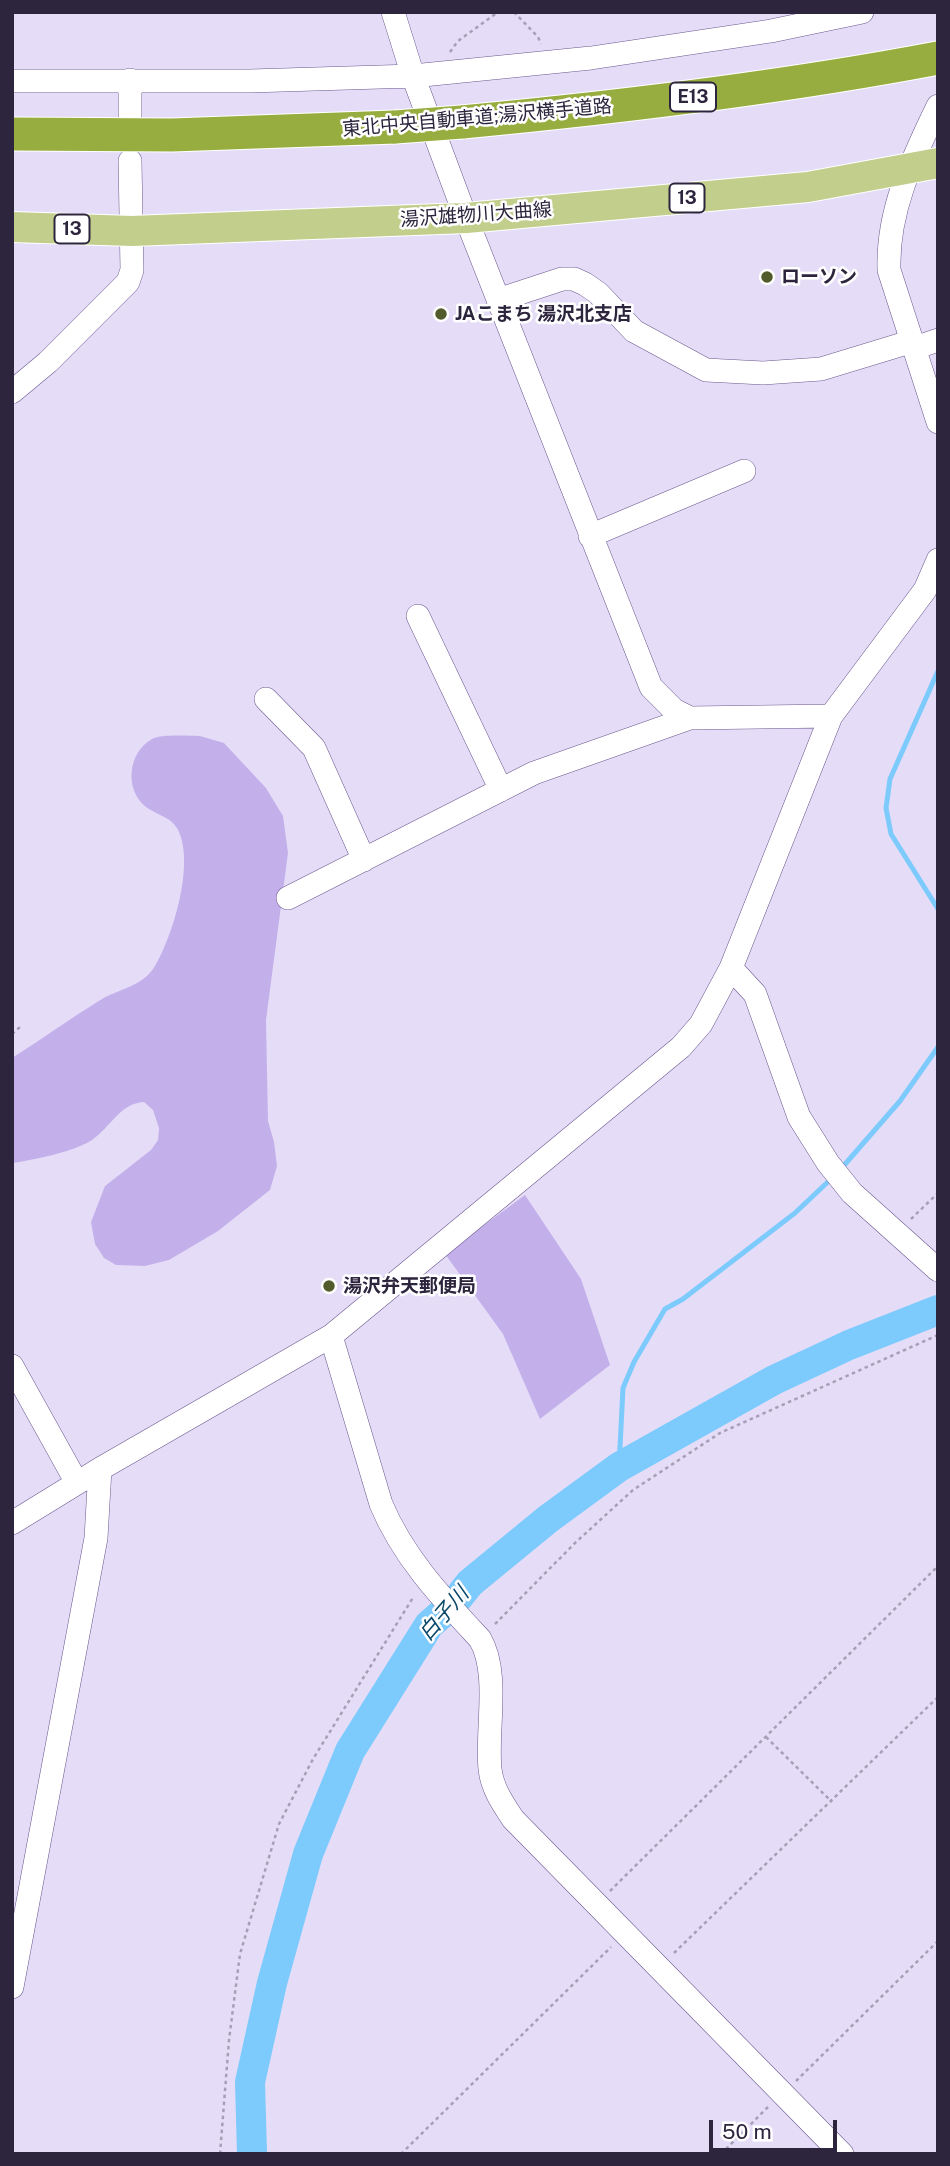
<!DOCTYPE html>
<meta charset="utf-8">
<style>
body{margin:0}
#map{position:relative;width:950px;height:2166px;overflow:hidden;background:#e5ddf7;font-family:"Public Sans",sans-serif}
canvas{display:block}
.frame{position:absolute;inset:0;border:14px solid #2d253d;pointer-events:none}
.scale{position:absolute;left:709px;top:2120px;width:128px;height:32px;box-sizing:border-box;border:4px solid #2d253d;border-top:0;padding-left:9px;font-size:21px;line-height:24px;white-space:nowrap;color:#2d253d;-webkit-text-stroke:5px #fff;paint-order:stroke}
</style>
<div id="map">
<canvas width="950" height="2166"></canvas>
<div class="frame"></div>
<div class="scale">50 m</div>
</div>
<script>
const ctx = document.querySelector('canvas').getContext('2d');
ctx.lineJoin = 'round';
function paint(path, color) { ctx.fillStyle = color; ctx.fill(path, 'evenodd'); }
function strokePath(path, color, width, dash) { ctx.strokeStyle = color; ctx.lineWidth = width; ctx.lineCap = dash ? 'butt' : 'round'; ctx.setLineDash(dash || []); ctx.stroke(path); }
function drawText(font, color, halo, rows, align = 'center') {
  ctx.font = font + ' "Public Sans","Noto Sans JP",sans-serif'; ctx.lineWidth = 5; ctx.setLineDash([]); ctx.textBaseline = 'middle'; ctx.strokeStyle = halo; ctx.fillStyle = color; for (const [text, x, y, turn = 0] of rows) {
    ctx.save(); ctx.translate(x, y); ctx.rotate((+turn || 0) * Math.PI / 180); ctx.textAlign = isNaN(turn) ? turn : align; if (halo) ctx.strokeText(text, 0, 0); ctx.fillText(text, 0, 0); ctx.restore();
  }
}
paint(new Path2D(`
 M200,736l24,7 42,45 17,28 5,37 -22,167 2,101 6,21 3,24 -7,24 -52,41 -49,29 -24,6 -29,-1 -12,-7 -9,-14 -4,-22 14,-36 46,-36 7,-10 1,-12 -6,-18 -9,-8c-24,1 -34,26 -52,38 -18,12 -59,20 -80,23v-105c30,-19 59,-40 90,-59 19,-11 40,-12 53,-33 18,-31 39,-100 24,-134 -6,-15 -21,-16 -33,-25 -22,-17 -18,-55 6,-68 9,-5 36,-3 48,-3z
 M525,1195l56,84 29,86 -70,54 -37,-85 -58,-80z`), '#c3b0eb');
strokePath(new Path2D(`
 M938,671l-48,108 -4,29 5,26 47,75
 M840,1170l60,-69 38,-54
 M619,1467l4,-79 11,-26 31,-53 18,-10 112,-86 38,-36`), '#7dcafd', 5);
strokePath(new Path2D(`
 M252,2154l-2,-72 22,-99 36,-129 42,-103 79,-126 25,-22 16,-20 78,-64 71,-52 155,-87 75,-35 89,-35`), '#7dcafd', 30);
const minor = new Path2D(`
 M393,12l20,64 53,142 185,469 23,23 16,8 141,-2
 M130,80v36
 M12,81h238l163,-5 178,-18 180,-27 91,-19
 M938,106c-25,52 -51,104 -49,164l49,152
 M498,300l64,-21h12l11,5 13,9 36,38 72,39 57,3 58,-4 92,-28
 M915,348l23,-8
 M12,392l36,-30 80,-80 4,-12 -2,-109
 M590,536l154,-65
 M418,616l83,174
 M266,699l48,49 50,112
 M288,898l246,-125 156,-55
 M731,968l24,26 44,123 29,46 24,30 86,77
 M331,1336l50,168c22,53 61,94 99,135 20,34 6,91 10,130 2,19 13,35 23,50l329,335
 M12,1366l65,117
 M12,1523l88,-54 231,-133 350,-289 20,-23 30,-56 100,-252 94,-126 13,-30
 M12,1987l84,-449 4,-69`);
const major = new Path2D(`
 M12,227l120,4 334,-13 342,-31 130,-24`);
const highway = new Path2D(`
 M462,122c159,-15 318,-34 476,-64
 M12,134l160,1 223,-8`);
strokePath(minor, '#6b578f', 24);
strokePath(major, '#fff', 32);
strokePath(highway, '#fff', 35);
strokePath(new Path2D(`
 M514,12l24,25 3,7
 M450,52l8,-11 40,-29
 M12,1034l8,-7
 M911,1219l27,-26
 M495,1624l80,-81 58,-53 87,-57 218,-98
 M766,1737l66,65
 M610,1891l328,-325
 M674,1953l264,-256
 M796,2081l142,-140
 M220,2154l9,-114 11,-86 39,-130 34,-65 101,-163
 M401,2154l210,-207
 M721,2154l47,-47`), '#a79fb8', 2.5, [3.5, 3.5]);
strokePath(minor, '#fff', 23);
strokePath(major, '#c1ce8c', 30);
strokePath(highway, '#98ad3f', 33);
const highwayBridge = new Path2D(`
 M395,127l67,-5`);
strokePath(highwayBridge, '#fff', 35, []);
strokePath(highwayBridge, '#98ad3f', 33);
for (const [x, y, r, color] of [
 [767,277,7,"#515b2b"],
 [441,314,7,"#515b2b"],
 [329,1286,7,"#515b2b"]
]) { const dot = new Path2D(); dot.arc(x, y, r, 0, 2 * Math.PI); ctx.fillStyle = color; ctx.fill(dot); strokePath(dot, '#fff', 2.5); }
for (const [x, y, w] of [
 [693,97,46],
 [687,198,35],
 [72,229,35]
]) { const box = new Path2D(); box.roundRect(x - w / 2, y - 14.5, w, 29, 5); ctx.fillStyle = '#fff'; ctx.fill(box); strokePath(box, '#2d253d', 2); }
drawText('bold 18px', '#2d253d', null, [
 ["E13",693,97],
 ["13",687,198],
 ["13",72,229]
]);
drawText('19px', '#2d253d', '#fff', [
 ["東北中央自動車道;湯沢横手道路",477,118,-5],
 ["湯沢雄物川大曲線",476,215,-4]
]);
drawText('bold 19px', '#2d253d', '#fff', [
 ["ローソン",781,277],
 ["JAこまち 湯沢北支店",455,314],
 ["湯沢弁天郵便局",343,1286]
], 'left');
drawText('italic 21px', '#0a486a', '#fff', [
 ["白子川",444,1614,-49]
]);
</script>
